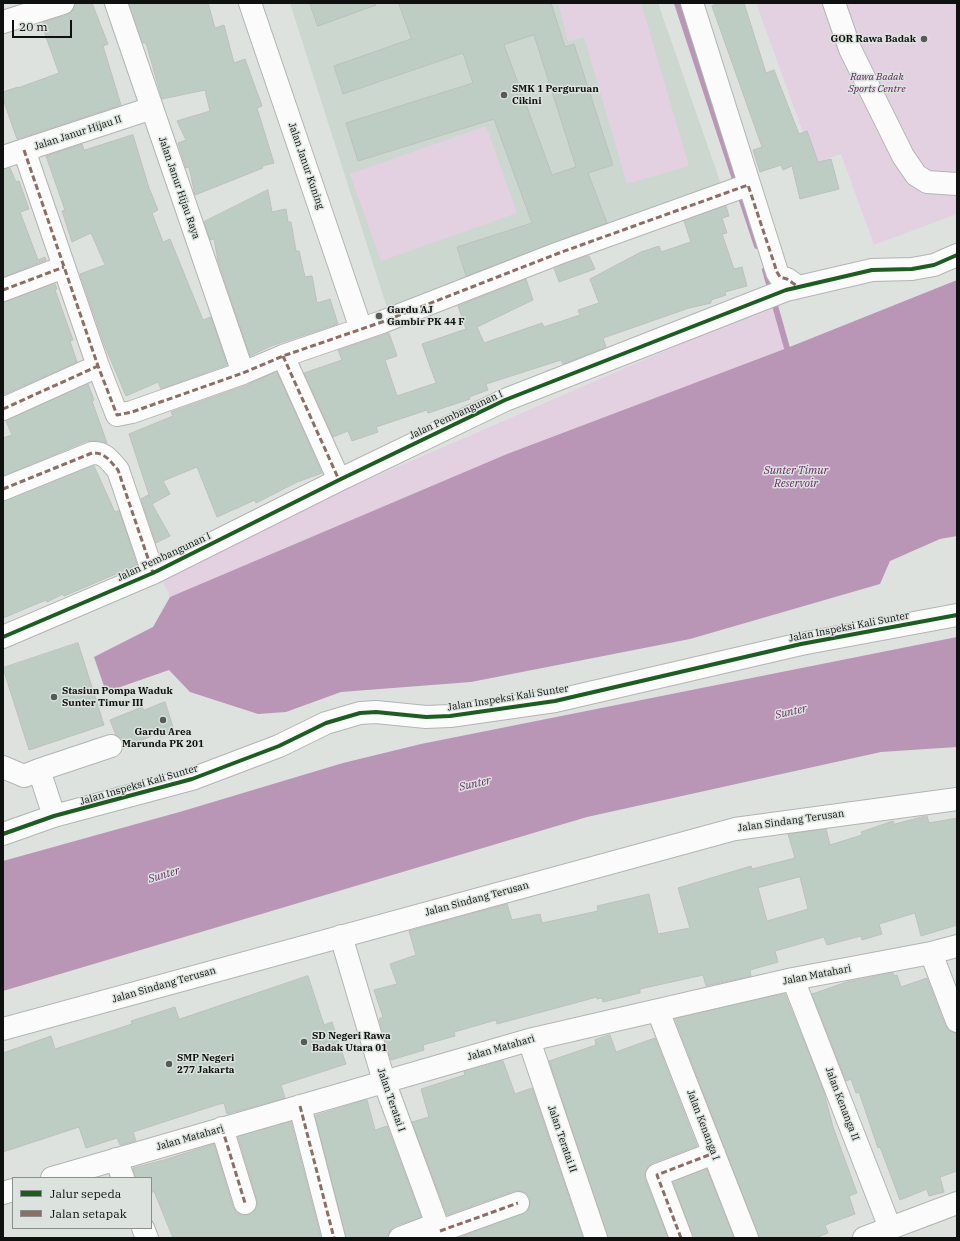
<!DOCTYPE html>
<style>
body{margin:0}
#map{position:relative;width:960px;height:1241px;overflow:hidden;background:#dde2df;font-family:"IBM Plex Serif",serif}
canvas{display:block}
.frame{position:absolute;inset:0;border:4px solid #0e110f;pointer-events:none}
.legend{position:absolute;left:12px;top:1177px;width:140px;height:52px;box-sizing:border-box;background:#dce3de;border:1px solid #8a8f8b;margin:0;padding:5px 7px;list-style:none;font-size:12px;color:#0e110f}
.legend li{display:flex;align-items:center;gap:8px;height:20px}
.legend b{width:20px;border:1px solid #8a8f8b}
.scale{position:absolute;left:12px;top:20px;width:60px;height:18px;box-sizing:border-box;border:2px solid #0e110f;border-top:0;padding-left:5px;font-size:12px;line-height:14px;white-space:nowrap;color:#0e110f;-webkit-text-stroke:3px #dce3de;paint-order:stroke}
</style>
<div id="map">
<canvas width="960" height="1241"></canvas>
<div class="frame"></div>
<ul class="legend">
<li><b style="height:5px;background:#1b5e20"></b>Jalur sepeda</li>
<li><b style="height:5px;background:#8d6e63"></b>Jalan setapak</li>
</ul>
<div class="scale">20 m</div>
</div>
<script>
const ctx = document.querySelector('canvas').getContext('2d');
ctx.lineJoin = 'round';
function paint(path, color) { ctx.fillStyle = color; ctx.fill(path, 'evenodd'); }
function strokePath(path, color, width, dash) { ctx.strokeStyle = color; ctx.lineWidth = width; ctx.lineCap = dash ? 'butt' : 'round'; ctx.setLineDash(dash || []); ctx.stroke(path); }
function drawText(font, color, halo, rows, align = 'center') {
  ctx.font = font + ' "IBM Plex Serif",serif'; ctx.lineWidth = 3; ctx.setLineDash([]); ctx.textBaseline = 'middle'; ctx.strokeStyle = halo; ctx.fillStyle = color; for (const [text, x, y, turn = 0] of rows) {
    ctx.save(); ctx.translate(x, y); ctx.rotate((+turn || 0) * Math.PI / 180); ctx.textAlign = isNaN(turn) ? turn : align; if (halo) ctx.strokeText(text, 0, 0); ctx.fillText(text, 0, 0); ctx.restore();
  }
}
paint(new Path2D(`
 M290,3h368l64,184 -333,127z`), '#ccd7d0');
paint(new Path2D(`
 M558,3h83l48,163 -62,18 -43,-147 -16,4z
 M756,3h201v211l-83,31 -33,-91 -27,9z
 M486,126l31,87 -136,48 -31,-87z
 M775,303l12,45 -280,106 -337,143 -12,-26z`), '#e3d1e1');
paint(new Path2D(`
 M957,280v256l-17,3 -50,22 -10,23 -190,55 -219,43 -130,10 -55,20 -28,2 -68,-22 -21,-22 -63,22 -12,-35 59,-30 17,-30 337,-143 280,-106z
 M957,637v110l-76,5 -294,65 -584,174v-130l180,-50 160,-48 78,-19z`), '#b996b6');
strokePath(new Path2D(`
 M677,3l80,243
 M765,270l22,78`), '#b996b6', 6);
const building = new Path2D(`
 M75,3h17l16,41 -5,2 18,59 -104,34 -14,-40v-7l15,-5v1l41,-15 -17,-47h2l-1,-4 24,-7 5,-4z
 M129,3h79l7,25 9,-3 10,38 11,-4 17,47 -5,2 17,55 -12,3 1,2 -68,27 -6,-28 -3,1 -8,-25 8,-3 -9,-19 33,-10 -5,-21 -43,9 -16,-56h-3z
 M310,3h65l1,2 -58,21z
 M399,3h152l14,44 9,-3 39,121 -25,8 19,50 -141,53 -9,-29 75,-24 -38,-104 -136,42 -12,-38 127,-40 -10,-30 -120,41 -9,-28 77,-27zM534,35l42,132 -24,8 -48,-130z
 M721,3h23l22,70 8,-3 25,64 8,-3 11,31 13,-3 8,30 -39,10 -8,-33 -9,4 -2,-5 -21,7 -7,-22 9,-3 -50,-141z
 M133,135l16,53 9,22 -6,3 11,29 7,-3 33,81 8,-3 16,48 -66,24 -3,-7 -32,14 -22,-52 -24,-70 25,-9 -14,-32 -19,9 -10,-31 3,-1 -19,-54 36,-12 2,6z
 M10,168l6,14 3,-1 10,28 -9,3 18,48 7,-3 1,3 -43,17v-108z
 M268,190l4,22 14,-3 2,13h3l5,29h3l6,26 7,-1 5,27 13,-4 8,25 -67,22 -21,10 -32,-95 -4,-22 -4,1 -6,-18z
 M726,206l3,10 -7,2 5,15 -5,1 12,35 8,-2 5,19 -22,6 1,3 -15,5v3l-22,5 -86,30 3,9 -43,17 -2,-4 -75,24 2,6 -19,7 1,2 -42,14 -1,-3 -51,17 2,5 -26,9 -4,-10 -15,6 -29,-64 38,-13 -4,-10 51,-17 8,23 -12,4 12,36 39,-13 -14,-39 44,-15 -8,-23 68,-27 7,21 -56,27 7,16 58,-20 2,4 36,-12 -2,-5 21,-7 -9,-24 51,-27 18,-6 2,6 30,-10 -7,-21z
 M589,256l6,13 -36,13 -5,-14z
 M55,284l2,5 -2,1 18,50 -3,1 7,21 -74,33v-93z
 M277,372l45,101 -25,9 -41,21 -1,-3 -38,17 -20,-50 -34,14 7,13 -18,10 18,32 -14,7 -15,-44 7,-4 2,3 -21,-64 44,-18 -2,-4 76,-27z
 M88,384l6,16 -2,1 15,42 -10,-2h-10l-84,35v-38l9,-3 -6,-14z
 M94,466l20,44 2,2 3,-2 18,55 -73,31 -1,-2 -16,8 -1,-2 -43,18v-117z
 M78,643l26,82 -75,25 -26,-82z
 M165,702l10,31 -15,4 -1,-4 -36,15v-6l-7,-7 -6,-15 32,-13 2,3z
 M927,816l2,7 28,-5v107l-36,11 -6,-23 -36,11 3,10 -20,6 -1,-4 -34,9 -3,-8 -49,14 3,11 -28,8 1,6 -45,10 -3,-11 -63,14v4l-37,9 -1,-4 -5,1v-2l-100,27 -1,-4 -42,12 1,4 -32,9 1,5 -33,10 -12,-41 4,-2 -9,-27 23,-6 -7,-20 26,-9 -7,-24 98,-27 5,16 28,-6 2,9 56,-12 -1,-5 52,-12 9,40 32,-6 -12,-40 73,-22 1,3 43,-11 -7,-24 38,-5 4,16 32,-10 -1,-3 32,-11 1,3zM800,877l8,32 -41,12 -9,-33z
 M893,973l1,3 3,-1 4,12 26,-9 18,47 4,6 8,2v138l-17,6 4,15 -15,4 -2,-7 -27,11 -20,-53 -2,1 -19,-56 -3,1 -5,-14 -5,2 -34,-87 35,-12z
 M308,976l16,49 8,-3 14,42 -65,21 4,13 -58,16 -3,-11 -8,2 -83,27 3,9 -16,4 -3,-7 -31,10 -7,-21 -76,25v-99l48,-17 4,13 77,-25 -1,-3 44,-14 4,12z
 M785,994l38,95 10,38 24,66 -8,3 6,18 -30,11 3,8 -13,5h-56l-84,-219z
 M610,1035l6,17 39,-14 42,108 -45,17 -4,4 -3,6v6l23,59h-60l-59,-177 47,-16 -1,-5z
 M503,1061l12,33 17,-6 51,150h-125l69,-27 3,-6v-7l-4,-5 -6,-2h-6l-67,24 -35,-93 17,-5 -8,-28 44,-14 -1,-3z
 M367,1100l8,30 12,-4 34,91 -26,9 -5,4 -2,8h-42l-31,-122z
 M291,1122l30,116h-148l-19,-47 -3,2v-15h-16l-2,-10 31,-8 50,-16 19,63 3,5 6,3h7l5,-4 3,-5v-6l-19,-63z
 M707,1169l27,69h-41l-20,-56z`);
paint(building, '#bdcdc4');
strokePath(building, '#bdc0be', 1);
const minor = new Path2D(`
 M116,3l127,370
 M250,3l111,326
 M692,3l85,269 3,5 7,2 10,7
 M834,3l16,46 53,107 13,19 11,7 30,2
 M3,22l60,-19
 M24,150l74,216 19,49 15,-3 111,-39 40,-17 99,-34 177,-69 189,-68
 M3,157l149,-49
 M3,290l61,-23
 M283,356l56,124
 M3,409l95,-43
 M3,489l89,-36c13,-1 18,8 26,17l35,103
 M3,637l150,-64 186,-93 166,-80 281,-110 86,-20 40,-1 22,-4 23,-10
 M3,767l21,9 15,-6 15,46
 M39,770l72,-24
 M3,834l51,-18 138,-37 87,-33 47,-23 34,-10 16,-1 50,5 24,-1 105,-15 246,-57 156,-29
 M341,936l43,145 58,157
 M931,953l26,68
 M793,979l97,249
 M658,1011l89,227
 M3,1029l732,-200 222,-30
 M529,1040l67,198
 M300,1106l34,132
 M222,1128l23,75
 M116,1159l7,19
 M52,1178l477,-138 264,-61 138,-26 26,-7
 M3,1193l10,-3
 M143,1228l4,10
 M440,1231l78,-28
 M400,1238l37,-14
 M681,1238l-24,-63 57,-22
 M864,1238l93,-35`);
strokePath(minor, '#b2b5b3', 24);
strokePath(minor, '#fafbfa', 22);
strokePath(new Path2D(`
 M24,150l74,216 19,49 15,-3 111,-39 40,-17 99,-34 177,-69 189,-68 29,87 3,5 7,2 10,7
 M3,290l61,-23
 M283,356l56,124
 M3,409l95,-43
 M3,489l89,-36c13,-1 18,8 26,17l35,103
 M300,1106l34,132
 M222,1128l23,75
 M440,1231l78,-28
 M681,1238l-24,-63 57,-22`), '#8d6e63', 3, [6, 3]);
strokePath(new Path2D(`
 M3,637l150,-64 186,-93 166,-80 281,-110 86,-20 40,-1 22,-4 23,-10
 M3,834l51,-18 138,-37 87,-33 47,-23 34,-10 16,-1 50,5 24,-1 105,-15 246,-57 156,-29`), '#1b5e20', 4);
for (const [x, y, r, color] of [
 [924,39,4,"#565a58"],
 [504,95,4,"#565a58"],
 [379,316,4,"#565a58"],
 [54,697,4,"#565a58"],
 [163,720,4,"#565a58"],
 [304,1042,4,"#565a58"],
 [169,1064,4,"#565a58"]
]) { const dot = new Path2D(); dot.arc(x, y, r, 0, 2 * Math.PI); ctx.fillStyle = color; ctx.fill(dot); strokePath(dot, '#dce3de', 1.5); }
drawText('bold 10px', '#0e110f', '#dce3de', [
 ["GOR Rawa Badak",916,39,"right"],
 ["SMK 1 Perguruan",512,89],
 ["Cikini",512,101],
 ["Gardu AJ",387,310],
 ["Gambir PK 44 F",387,322],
 ["Stasiun Pompa Waduk",62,691],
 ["Sunter Timur III",62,703],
 ["Gardu Area",163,732,"center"],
 ["Marunda PK 201",163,744,"center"],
 ["SD Negeri Rawa",312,1036],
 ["Badak Utara 01",312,1048],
 ["SMP Negeri",177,1058],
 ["277 Jakarta",177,1070]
], 'left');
drawText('italic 10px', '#5c1b58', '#dce3de', [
 ["Rawa Badak",877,77],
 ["Sports Centre",877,89]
]);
drawText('10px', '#0e110f', '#dce3de', [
 ["Jalan Janur Hijau II",78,133,-18],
 ["Jalan Janur Kuning",306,166,71],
 ["Jalan Janur Hijau Raya",179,188,71],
 ["Jalan Pembangunan I",456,415,-25],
 ["Jalan Pembangunan I",164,557,-25],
 ["Jalan Inspeksi Kali Sunter",849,627,-11],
 ["Jalan Inspeksi Kali Sunter",508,698,-9],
 ["Jalan Inspeksi Kali Sunter",139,785,-16],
 ["Jalan Sindang Terusan",791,821,-8],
 ["Jalan Sindang Terusan",477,899,-15],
 ["Jalan Matahari",817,975,-11],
 ["Jalan Sindang Terusan",164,985,-16],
 ["Jalan Matahari",501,1048,-16],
 ["Jalan Teratai I",391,1100,71],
 ["Jalan Kenanga II",842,1104,69],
 ["Jalan Kenanga I",703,1125,69],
 ["Jalan Matahari",190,1138,-16],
 ["Jalan Teratai II",562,1139,71]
]);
drawText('italic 11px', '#692765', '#dce3de', [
 ["Sunter Timur",796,471],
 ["Reservoir",796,484],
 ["Sunter",791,712,-13],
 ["Sunter",475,784,-13],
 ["Sunter",164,875,-17]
]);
</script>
